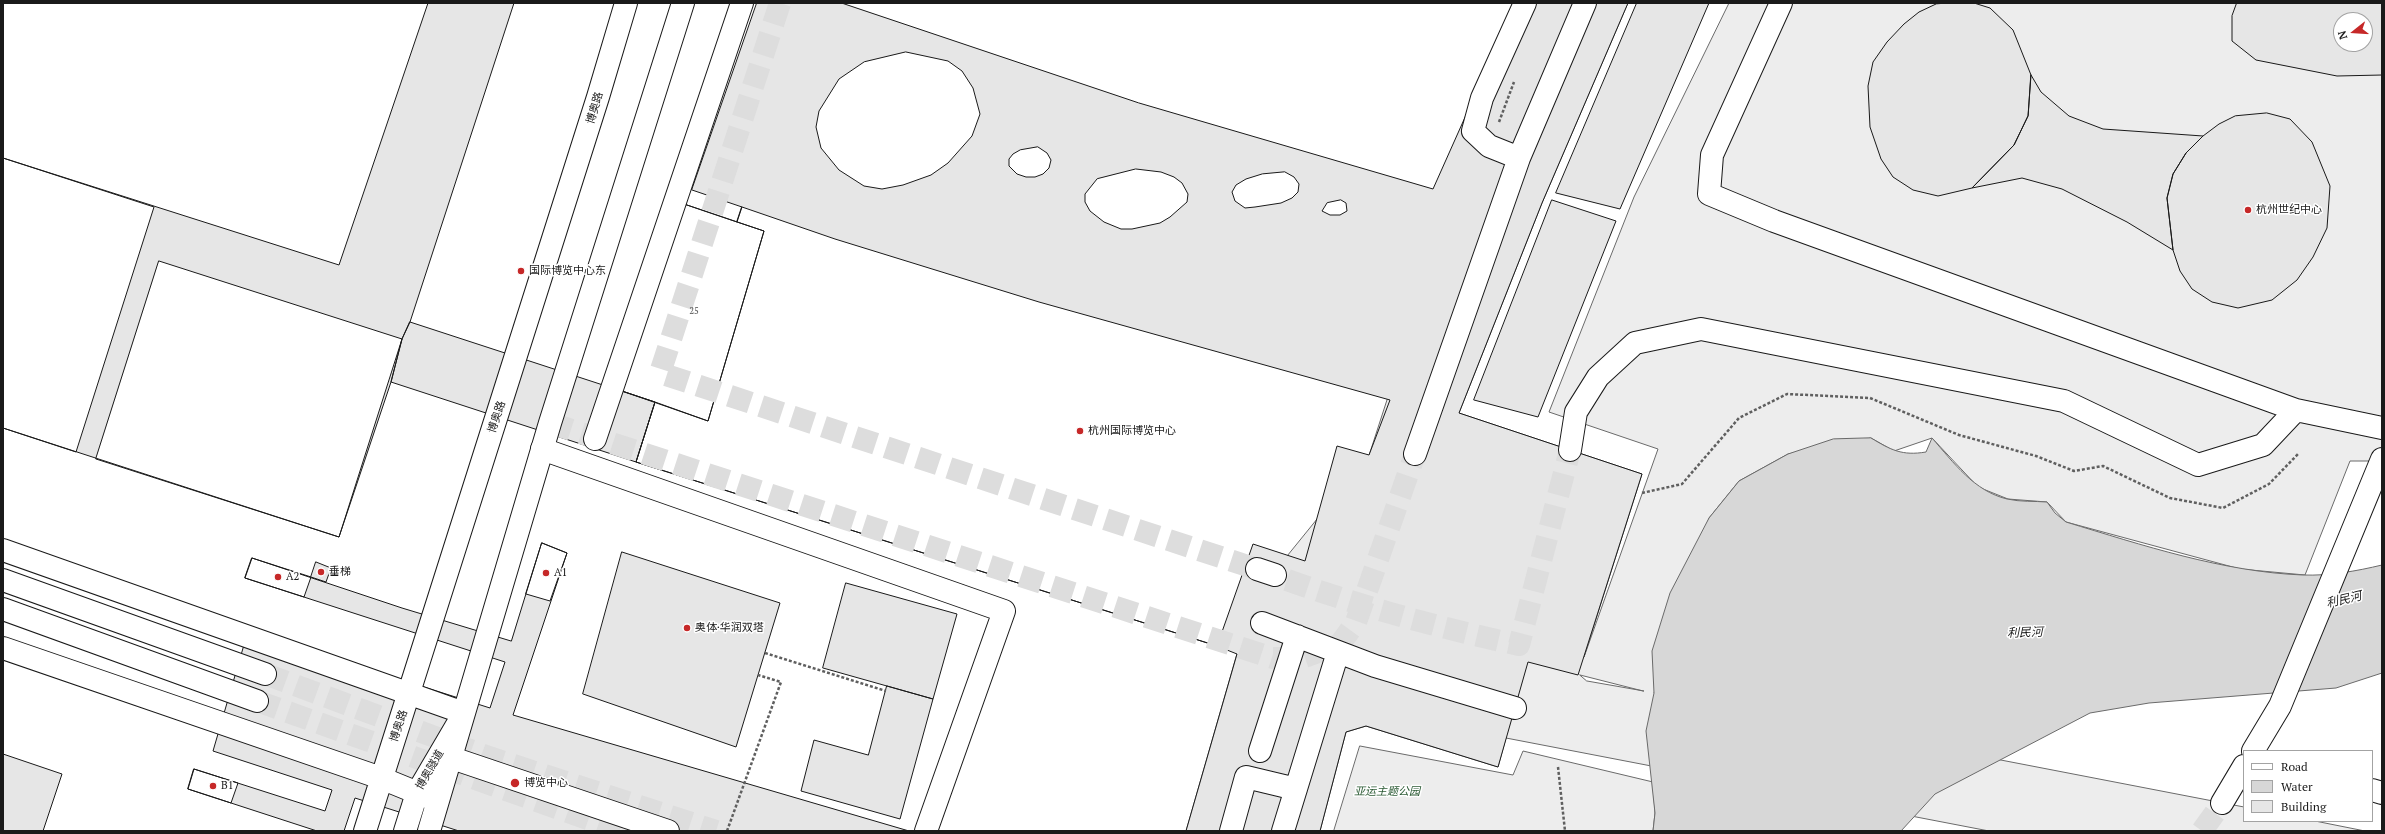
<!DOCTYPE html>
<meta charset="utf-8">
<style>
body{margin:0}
#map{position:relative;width:2385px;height:834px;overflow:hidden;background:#fff;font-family:"PT Serif",serif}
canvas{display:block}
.frame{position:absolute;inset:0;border:4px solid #1a1a1a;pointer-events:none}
.legend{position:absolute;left:2243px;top:750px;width:130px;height:72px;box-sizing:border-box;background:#fff;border:1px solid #a3a3a3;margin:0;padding:5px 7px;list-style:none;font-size:12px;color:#1a1a1a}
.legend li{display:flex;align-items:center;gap:8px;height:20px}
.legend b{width:20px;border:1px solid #a3a3a3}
.north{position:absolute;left:2333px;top:12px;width:40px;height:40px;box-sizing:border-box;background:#fff;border:1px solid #a3a3a3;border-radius:50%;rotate:253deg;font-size:11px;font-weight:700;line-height:16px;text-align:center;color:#1a1a1a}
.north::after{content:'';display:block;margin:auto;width:14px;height:18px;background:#c62828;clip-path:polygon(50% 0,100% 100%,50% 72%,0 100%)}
</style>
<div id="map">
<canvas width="2385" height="834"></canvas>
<div class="frame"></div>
<ul class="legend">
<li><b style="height:5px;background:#fff"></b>Road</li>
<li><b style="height:11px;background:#d7d7d7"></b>Water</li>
<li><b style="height:11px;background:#e6e6e6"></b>Building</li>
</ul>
<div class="north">N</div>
</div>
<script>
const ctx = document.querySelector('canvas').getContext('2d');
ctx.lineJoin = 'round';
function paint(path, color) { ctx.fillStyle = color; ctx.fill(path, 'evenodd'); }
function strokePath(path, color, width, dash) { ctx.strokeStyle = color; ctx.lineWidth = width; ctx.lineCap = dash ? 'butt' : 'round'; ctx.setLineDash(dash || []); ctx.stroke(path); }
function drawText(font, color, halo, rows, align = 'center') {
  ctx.font = font + ' "PT Serif","Noto Sans SC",serif'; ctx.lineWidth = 3; ctx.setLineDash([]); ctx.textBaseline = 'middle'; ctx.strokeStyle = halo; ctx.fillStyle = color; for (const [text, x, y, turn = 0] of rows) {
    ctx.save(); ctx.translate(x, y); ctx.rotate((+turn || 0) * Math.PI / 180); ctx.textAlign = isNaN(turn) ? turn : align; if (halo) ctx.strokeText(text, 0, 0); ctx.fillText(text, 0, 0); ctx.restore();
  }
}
const built = new Path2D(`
 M1516,3h112l-86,200 -83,210 183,61 -58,183 74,-208 -109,-37 85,-215 95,-194h653v458h-32l-45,114 -65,-6 -174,-47 -19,-20 -39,-3 -30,-12 -46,-49 -38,13 -23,-13 -83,16 -49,27 -30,37 -55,175 590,114v14h71l50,10h-376l-483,-93 -8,29 -132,-41 -20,6 -26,99h-134l67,-233 116,-143zM2341,20h24v24h-24zM1580,675l63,16h1l-57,-10z
 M1360,746l153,29 10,-24 130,31 2,31 -2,18h-319z`);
paint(built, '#ededed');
strokePath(built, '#6a6a6a', 1);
const water = new Path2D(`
 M1871,438c20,12 31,18 55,14l6,-14c22,25 42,53 75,61 13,3 28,2 40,3l8,11 11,9c76,23 157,50 237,53 26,1 54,-4 79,-10v108l-46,15 -187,15 -59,10 -155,81 -34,37h-248l2,-18 -9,-82 8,-38 -2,-42 18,-58 39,-75 30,-37 49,-27 45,-15z`);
paint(water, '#d7d7d7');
strokePath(water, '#6a6a6a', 1);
const building = new Path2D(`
 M3,3h511l-104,319 -8,17 -11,43 -52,155 -336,-109z
 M3,3h425l-89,262 -336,-107z
 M757,3h871l-86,200 -83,210 183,61 -64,201 -50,-13 -30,105 -132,-41 -20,6 -26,99h-134l51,-177 -20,-8 -581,-184 19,-60 -33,-11 59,-188 56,19 5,-15 -50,-17z
 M842,3h674l-83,186 -294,-86z
 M1637,3h72l-89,206 -64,-16z
 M1948,3h26l16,5 23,22 18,45 -3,41 -14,29 -42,43 -34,8 -25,-6 -20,-13 -12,-18 -11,-32 -2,-41 5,-24 14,-20 17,-18 15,-12 17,-8z
 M2237,3h145v72l-45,1 -81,-16 -24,-19v-25zM2341,20h24v24h-24z
 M906,52l42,9 14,10 11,17 7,26 -8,22 -24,27 -17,12 -28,10 -21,4 -18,-3 -25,-16 -18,-22 -5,-21 3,-16 20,-32 25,-17z
 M2031,75l10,17 28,24 34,13 100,7 -17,17 -13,21 -6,24 6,52 -46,-28 -65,-33 -40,-11 -50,10 42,-43 14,-29z
 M2267,113l23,6 22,23 18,44 -3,42 -14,29 -16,23 -25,20 -34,8 -26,-6 -20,-13 -12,-18 -7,-21 -6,-52 6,-24 13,-21 17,-17 16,-12 16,-8z
 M1038,147l9,6 4,7 -2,8 -6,6 -8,3h-9l-9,-3 -8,-8v-7l4,-5 7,-4z
 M3,158l151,49 -78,245 -73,-24z
 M1136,169l25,3 13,5 8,6 6,11 -1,8 -17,15 -10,6 -28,6h-11l-17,-7 -14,-11 -5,-9v-8l12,-15z
 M1285,172l9,5 5,7 -1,8 -6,6 -11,5 -26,4 -10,1 -10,-7 -3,-9 4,-7 10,-6 16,-5z
 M1341,200l5,3 1,8 -7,4h-10l-8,-4 5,-8z
 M1552,200l64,21 -78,196 -64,-17z
 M681,203l83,28 -56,190 -86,-30z
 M742,207l93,32 204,63 351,98 -21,55 -32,-9 -32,115 -52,-17 -36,102 -581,-184 19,-60 53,19 56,-190 -27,-9z
 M159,261l243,78 -63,198 -243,-78z
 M410,322l245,80 -19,60 -245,-80 11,-43z
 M542,543l25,10 -54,162 396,116h-450l-104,-33 -11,33h-27l-129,-42 6,-20 131,42 7,-21 -119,-39 35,-120 242,77 15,-46 -260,-84 7,-20 150,50 109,33z
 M542,543l25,10 -17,48 -24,-7z
 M622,552l158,51 -44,144 -153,-53z
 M252,558l59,19 -7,20 -59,-19z
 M316,562l15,6 -5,14 -15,-5z
 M846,583l111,31 -24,85 -110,-31z
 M887,686l46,13 -33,120 -99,-28 13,-51 54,15z
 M3,754l59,20 -19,57h-40z
 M194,769l44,14 -7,20 -43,-14z`);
paint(building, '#e6e6e6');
strokePath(building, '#1a1a1a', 1);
strokePath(new Path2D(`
 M780,3l-120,370 597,196
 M550,423l723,235h29l38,-14 16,-22 59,-168
 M1287,580c76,27 153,48 232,65l51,-195
 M2202,831l20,-28`), '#ddd', 22, [22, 11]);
strokePath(new Path2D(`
 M265,674l224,83 227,74
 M257,701l364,130`), '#ddd', 22, [22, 11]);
const minor = new Path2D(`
 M1781,3l-69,152 -3,39 65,27 522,189 86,18
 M1519,158l-30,-12 -16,-15 9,-33 43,-95
 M595,439l147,-436
 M542,449l462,162 -78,220
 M1570,450l6,-38 22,-35 37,-34 66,-14 363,72 134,64 65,-20 33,-35
 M1415,454l104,-296 66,-155
 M1257,569l18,6
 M1262,623l113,43 140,42
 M1260,751l37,-115
 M2253,751l27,-45 102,-247
 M452,758l216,73
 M2372,790l10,3
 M2222,803l22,-37
 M1231,831l15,-54 50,12
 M1283,831l55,-179`);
const major = new Path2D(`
 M3,550l461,163 -47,80 -12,38
 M3,580l262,94
 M3,609l254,92
 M3,648l378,130 49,20
 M365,831l233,-734 28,-94
 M429,831l121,-408 133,-420`);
strokePath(minor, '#1a1a1a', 24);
strokePath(major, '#1a1a1a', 24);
strokePath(new Path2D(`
 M1499,122l15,-40
 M1642,493l40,-9 57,-66 48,-24 83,4 89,37 77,21 38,15 29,-5 67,32 53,10 46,-24 30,-31
 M765,653l121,38
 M1558,767l7,64`), '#5f5f5f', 2.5, [3, 2]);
strokePath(minor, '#fff', 22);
strokePath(major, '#fff', 22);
strokePath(new Path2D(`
 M727,831l54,-149 -23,-7`), '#5f5f5f', 2.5, [3, 2]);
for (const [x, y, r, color] of [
 [2248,210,4,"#c62828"],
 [521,271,4,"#c62828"],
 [1080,431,4,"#c62828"],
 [321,572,4,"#c62828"],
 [546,573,4,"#c62828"],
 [278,577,4,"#c62828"],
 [687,628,4,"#c62828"],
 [515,783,5,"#c62828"],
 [213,786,4,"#c62828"]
]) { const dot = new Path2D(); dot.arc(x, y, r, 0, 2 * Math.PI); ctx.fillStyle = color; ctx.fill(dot); strokePath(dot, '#fff', 1.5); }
drawText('9px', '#4d4d4d', null, [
 ["25",694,311]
]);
drawText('11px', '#1a1a1a', '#fff', [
 ["博奥路",595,108,-73],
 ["博奥路",497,417,-72],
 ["博奥路",399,726,-72],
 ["博奥隧道",430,770,-60]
]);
drawText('11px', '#1a1a1a', '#fff', [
 ["杭州世纪中心",2256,210],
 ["国际博览中心东",529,271],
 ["杭州国际博览中心",1088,431],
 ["垂梯",329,572],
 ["A1",554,573],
 ["A2",286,577],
 ["奥体·华润双塔",695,628],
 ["博览中心",524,783],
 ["B1",221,786]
], 'left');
drawText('italic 11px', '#2b5a34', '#fff', [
 ["亚运主题公园",1387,792]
]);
drawText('italic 12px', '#1a1a1a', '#fff', [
 ["利民河",2344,600,-13],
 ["利民河",2025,633,-2]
]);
</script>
